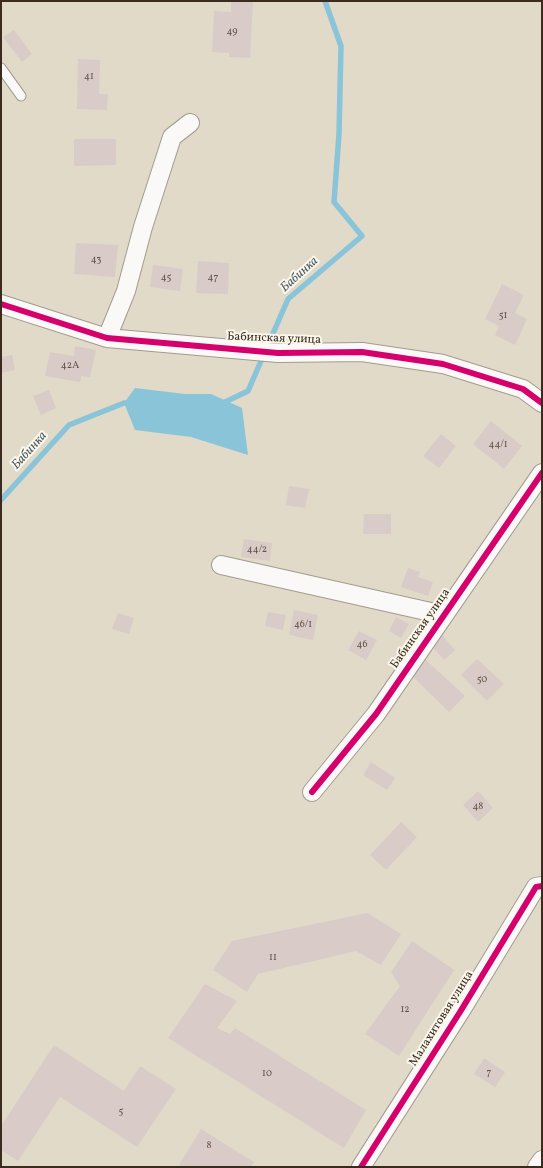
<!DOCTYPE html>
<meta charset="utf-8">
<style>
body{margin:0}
#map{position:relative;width:543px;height:1168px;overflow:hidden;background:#e2dac8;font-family:Vollkorn,serif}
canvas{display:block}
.frame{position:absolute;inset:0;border:2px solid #3b2a1e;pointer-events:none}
</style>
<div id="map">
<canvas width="543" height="1168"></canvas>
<div class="frame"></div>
</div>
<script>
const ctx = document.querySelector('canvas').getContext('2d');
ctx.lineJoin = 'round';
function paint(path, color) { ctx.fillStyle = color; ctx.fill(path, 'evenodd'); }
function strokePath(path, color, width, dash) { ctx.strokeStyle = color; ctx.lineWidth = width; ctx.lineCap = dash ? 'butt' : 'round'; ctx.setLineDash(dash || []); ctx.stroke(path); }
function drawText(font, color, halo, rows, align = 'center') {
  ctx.font = font + ' Vollkorn,serif'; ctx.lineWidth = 4; ctx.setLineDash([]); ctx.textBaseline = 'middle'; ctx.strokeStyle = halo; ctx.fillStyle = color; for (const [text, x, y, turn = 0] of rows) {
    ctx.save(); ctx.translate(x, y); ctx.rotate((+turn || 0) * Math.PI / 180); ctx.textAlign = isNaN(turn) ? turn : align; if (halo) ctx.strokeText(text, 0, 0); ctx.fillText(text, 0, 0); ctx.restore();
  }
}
paint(new Path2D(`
 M135,388l50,6h26l31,14 6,47 -57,-18 -56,-7 -11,-27z`), '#89c4d9');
strokePath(new Path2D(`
 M221,404l27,-13 40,-92 74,-63 -28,-34 5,-68 2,-88 -16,-45
 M1,500l68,-75 55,-22h7`), '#89c4d9', 5.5);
paint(new Path2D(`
 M231,1h22l-3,57 -21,-1v-4l-17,-1 2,-41 17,1z
 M14,30l18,24 -10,8 -19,-25z
 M78,59l22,1 -1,34h9l-1,16 -30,-1z
 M74,139h42v26l-42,1z
 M76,243l42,2 -3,32 -41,-3z
 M198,261l31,2 -1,31 -32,-1z
 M153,265l30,4 -3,22 -30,-4z
 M502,284l22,11 -9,18 12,6 -12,26 -20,-10 4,-9 -14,-7z
 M75,346l21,4 -6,27 -9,-1 -1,6 -35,-6 5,-24 24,4z
 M12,355l3,15 -14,3v-16z
 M49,390l7,18 -15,7 -8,-19z
 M491,421l31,25 -18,23 -31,-25z
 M441,434l15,12 -17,22 -16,-12z
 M289,486l20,3 -4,19 -19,-3z
 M364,514h27v20h-28z
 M244,539l28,4 -2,18 -29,-4z
 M408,568l12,4 -2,5 15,5 -5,14 -27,-9z
 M294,610l24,5 -5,25 -24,-5z
 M268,612l18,3 -3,15 -18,-4z
 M118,613l16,5 -5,16 -17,-5z
 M396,617l13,7 -8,14 -12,-7z
 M359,631l18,9 -11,20 -18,-10z
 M442,635l13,15 -11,10 -13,-15z
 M424,658l41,38 -16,16 -40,-39z
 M477,659l27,25 -17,17 -26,-26z
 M371,762l24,16 -8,12 -24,-15z
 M478,791l15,17 -15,14 -15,-17z
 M401,822l16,15 -31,33 -16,-15z
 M367,913l34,21 -20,31 -25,-14 -98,23 -11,18 -34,-22 19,-29z
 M412,941l42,29 -55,86 -34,-22 35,-48 -9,-14z
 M205,984l32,17 -20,27 13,6 5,-6 131,82 -22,38 -176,-110z
 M54,1045l70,46 16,-25 36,23 -39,58 -77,-50 -42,64 -17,-11v-24z
 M484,1058l21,14 -10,15 -21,-13z
 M201,1129l53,33 -3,5h-69l-3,-2z`), '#d9cbc8');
const service = new Path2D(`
 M1,68l20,28`);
const minor = new Path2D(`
 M1,304l106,34 171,15 84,-1 81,12 80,25 19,14
 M107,338l19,-47 17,-64 29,-90 18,-14
 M221,565l223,50
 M312,792l64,-78 166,-241
 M361,1167l99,-155 76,-125 6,-1
 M537,1167l5,-7`);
strokePath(service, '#a29b8f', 11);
strokePath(minor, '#a29b8f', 20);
strokePath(service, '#fbf9f7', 9);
strokePath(minor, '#fbf9f7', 18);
strokePath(new Path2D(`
 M1,304l106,34 171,15 84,-1 81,12 80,25 19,14
 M312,792l64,-78 166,-241
 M361,1167l99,-155 76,-125 6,-1`), '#d6006c', 6);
drawText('10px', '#625248', null, [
 ["49",232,32],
 ["41",89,77],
 ["43",96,260],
 ["45",166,278],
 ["47",213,278],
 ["51",503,316],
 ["42А",70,366],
 ["44/1",498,445],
 ["44/2",257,550],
 ["46/1",303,625],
 ["46",362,645],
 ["50",482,680],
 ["48",478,807],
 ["11",273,958],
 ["12",405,1010],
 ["7",489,1073],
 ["10",267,1074],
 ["5",121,1112],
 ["8",209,1146]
]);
drawText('12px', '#3b2a1e', '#fbf7ec', [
 ["Бабинская улица",274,339,2],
 ["Бабинская улица",421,629,-55],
 ["Малахитовая улица",442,1019,-58]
]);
drawText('italic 13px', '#495c62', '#fbf7ec', [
 ["Бабинка",300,275,-42],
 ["Бабинка",30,451,-48]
]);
</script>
